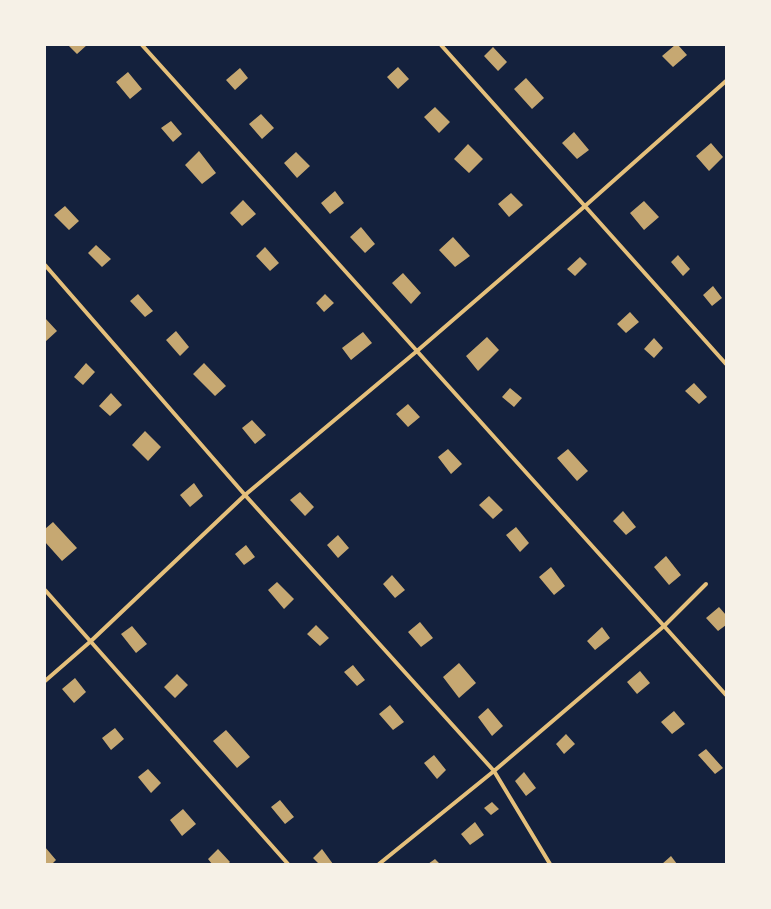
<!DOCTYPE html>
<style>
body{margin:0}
#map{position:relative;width:771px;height:909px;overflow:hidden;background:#14213d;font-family:Overpass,sans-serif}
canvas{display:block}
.frame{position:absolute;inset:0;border:46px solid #f6f1e7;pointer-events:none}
</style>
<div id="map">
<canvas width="771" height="909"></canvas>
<div class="frame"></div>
</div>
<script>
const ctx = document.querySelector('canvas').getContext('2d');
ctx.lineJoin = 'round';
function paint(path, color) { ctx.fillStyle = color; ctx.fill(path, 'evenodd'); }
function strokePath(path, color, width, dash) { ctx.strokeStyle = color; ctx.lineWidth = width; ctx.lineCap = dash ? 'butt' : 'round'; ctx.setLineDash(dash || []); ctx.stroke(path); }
paint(new Path2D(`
 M68,45h19l-10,9z
 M675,45h3l9,10 -14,12 -11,-11z
 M493,47l14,15 -9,9 -14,-15z
 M398,67l11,12 -11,10 -11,-12z
 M240,68l8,10 -13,12 -9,-10z
 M128,72l14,17 -12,10 -14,-17z
 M526,78l18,20 -12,11 -18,-20z
 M435,107l15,15 -11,11 -15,-16z
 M261,114l13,14 -12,11 -13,-15z
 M171,121l11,13 -9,8 -12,-14z
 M574,132l15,18 -12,9 -15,-16z
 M711,143l12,14 -14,14 -13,-15z
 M468,144l15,15 -14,14 -15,-14z
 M199,151l17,22 -14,11 -17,-19z
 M296,152l14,14 -13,12 -13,-15z
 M335,191l9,12 -14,11 -9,-11z
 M511,193l12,12 -14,12 -11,-13z
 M243,200l13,14 -14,12 -12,-13z
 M644,201l15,16 -15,13 -14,-17z
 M65,206l14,15 -10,9 -15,-15z
 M361,227l14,17 -10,9 -15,-16z
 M453,237l17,19 -15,11 -16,-17z
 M96,245l15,14 -9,8 -14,-14z
 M265,247l14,16 -9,8 -14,-15z
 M678,255l12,14 -7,7 -12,-14z
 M580,257l7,7 -12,12 -8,-7z
 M403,273l18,20 -10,11 -19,-21z
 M713,286l9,12 -10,8 -9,-11z
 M138,294l15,17 -8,6 -15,-16z
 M325,294l9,9 -10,9 -8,-9z
 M630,312l9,10 -13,11 -9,-9z
 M45,318l12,13 -12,11z
 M176,331l13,16 -9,9 -14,-16z
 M363,332l9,11 -21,17 -9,-12z
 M487,337l12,13 -21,21 -12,-15z
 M654,338l9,10 -9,10 -10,-9z
 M86,363l9,9 -12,13 -9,-8z
 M204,363l22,23 -11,10 -22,-22z
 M694,383l13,14 -8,7 -14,-13z
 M510,388l12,10 -8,9 -12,-10z
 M111,393l11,12 -12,11 -11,-10z
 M408,404l12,13 -12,10 -12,-13z
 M252,420l14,15 -11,9 -13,-16z
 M145,431l16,16 -13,14 -16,-16z
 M448,449l14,15 -11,10 -13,-17z
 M568,449l20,22 -11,10 -20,-23z
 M194,483l9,13 -13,11 -10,-12z
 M300,492l14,15 -9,9 -15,-16z
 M489,496l14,14 -10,9 -14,-14z
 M623,511l13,16 -10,8 -13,-14z
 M53,522l24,26 -15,13 -17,-19v-13z
 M516,527l13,16 -9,9 -14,-17z
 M338,535l11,13 -11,10 -11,-13z
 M246,545l9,12 -11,8 -9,-11z
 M666,556l15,19 -12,10 -15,-18z
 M551,567l14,19 -11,9 -15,-18z
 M392,575l13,15 -10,8 -12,-14z
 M277,582l17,17 -10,10 -16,-19z
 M719,607l7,8v10l-8,6 -12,-13z
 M420,622l13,16 -12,9 -13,-15z
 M316,625l13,13 -9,8 -13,-12z
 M132,626l15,18 -11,9 -15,-19z
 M602,627l8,11 -15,12 -8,-9z
 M459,663l17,20 -17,15 -16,-21z
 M353,665l12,15 -8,6 -13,-14z
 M640,671l10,12 -13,11 -10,-12z
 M177,674l11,11 -13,13 -11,-11z
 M75,678l11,14 -12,11 -12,-14z
 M390,705l14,17 -11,8 -14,-16z
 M488,708l15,18 -11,10 -14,-19z
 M674,711l11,13 -13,10 -11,-12z
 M115,728l9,11 -13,11 -9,-12z
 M226,730l24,27 -13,11 -24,-27z
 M566,734l9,10 -11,10 -8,-10z
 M706,749l17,19 -8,6 -17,-19z
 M434,755l12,15 -9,9 -13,-16z
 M148,769l13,14 -10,10 -13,-16z
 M524,772l12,16 -10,8 -11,-15z
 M280,800l14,17 -9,7 -14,-17z
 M492,802l7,7 -8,6 -7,-7z
 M183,809l13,15 -14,12 -12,-16z
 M475,822l9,13 -14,10 -9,-11z
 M45,847l11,13 -4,4h-7z
 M218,849l12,13 -2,2h-16l-4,-5z
 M322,849l11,15h-14l-6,-6z
 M671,856l6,8h-15z
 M435,859l5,5h-12z`), '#c6a872');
strokePath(new Path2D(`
 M142,45l584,650
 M441,45l285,319
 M45,265l200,230 249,276 56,93
 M45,590l243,274
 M45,681l46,-40 154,-146 172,-144 168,-145 141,-125
 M379,864l115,-93 170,-145 42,-42`), '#e5c07b', 4);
</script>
